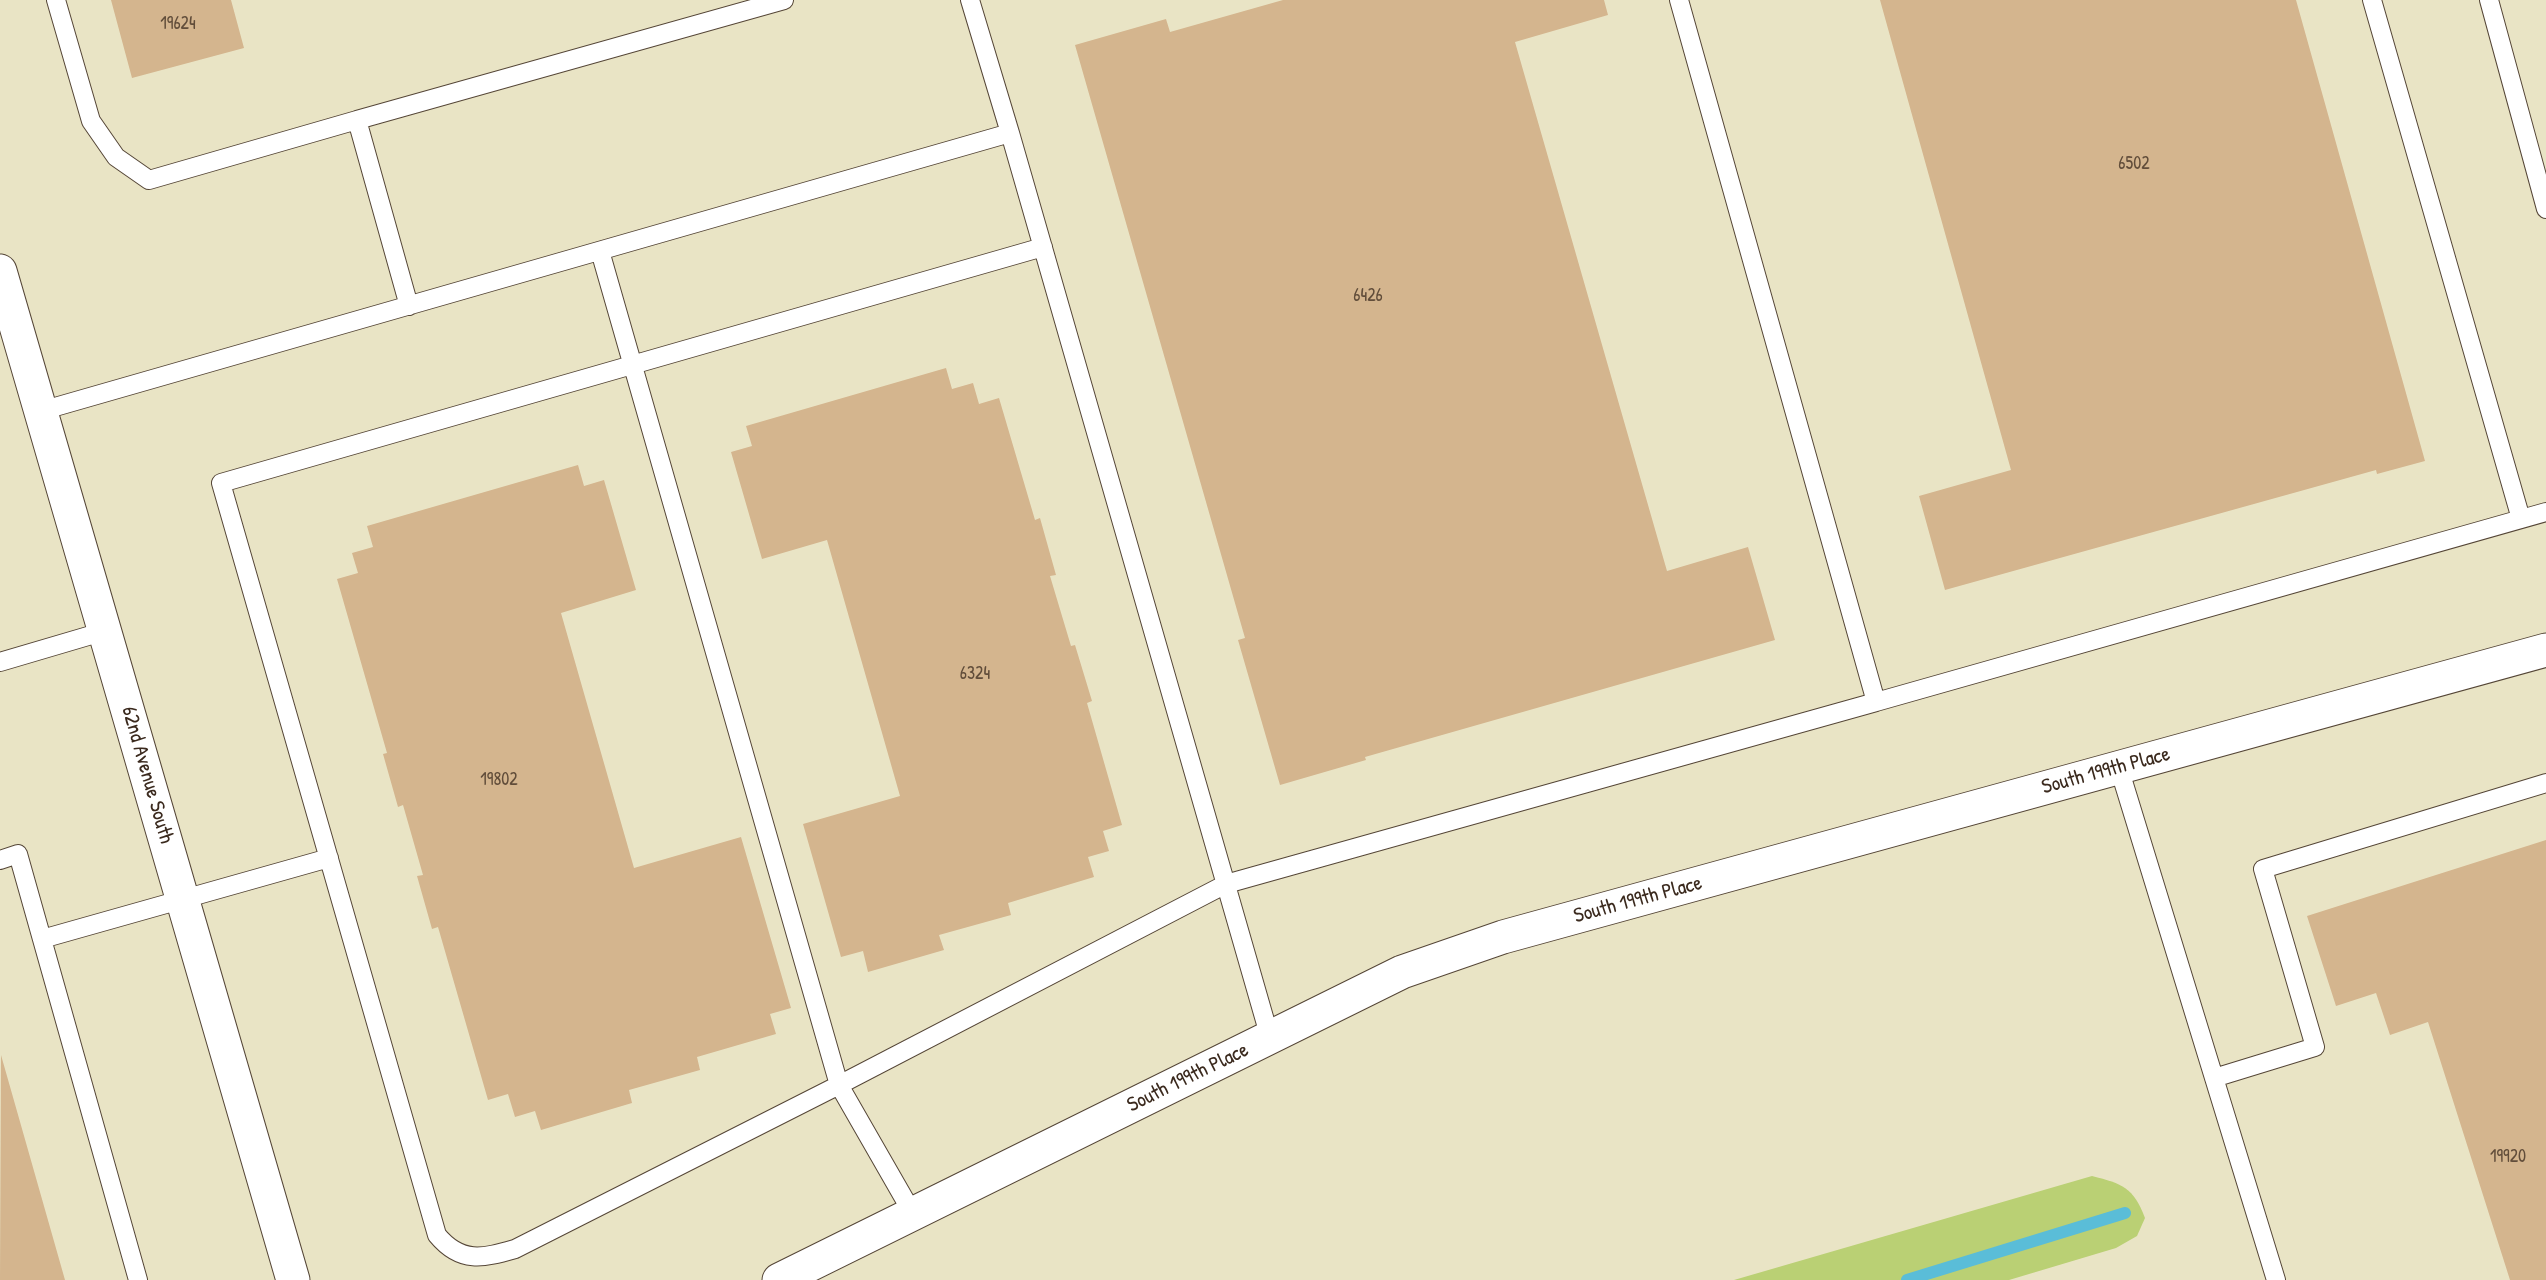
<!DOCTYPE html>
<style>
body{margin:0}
canvas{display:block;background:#e9e4c5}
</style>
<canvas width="2546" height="1280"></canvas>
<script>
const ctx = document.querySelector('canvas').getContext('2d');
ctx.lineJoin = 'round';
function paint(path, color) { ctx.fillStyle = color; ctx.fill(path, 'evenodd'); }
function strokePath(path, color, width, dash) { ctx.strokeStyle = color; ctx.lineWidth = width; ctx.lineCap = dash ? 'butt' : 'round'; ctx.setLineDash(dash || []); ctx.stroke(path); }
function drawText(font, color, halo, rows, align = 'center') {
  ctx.font = font + ' "Patrick Hand",sans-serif'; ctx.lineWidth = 5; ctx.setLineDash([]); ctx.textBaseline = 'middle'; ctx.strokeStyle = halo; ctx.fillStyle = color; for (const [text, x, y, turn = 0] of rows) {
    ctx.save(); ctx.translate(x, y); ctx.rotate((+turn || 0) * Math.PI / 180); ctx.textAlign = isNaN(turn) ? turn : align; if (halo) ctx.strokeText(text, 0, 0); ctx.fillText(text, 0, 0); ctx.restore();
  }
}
paint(new Path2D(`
 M2092,1176c31,8 41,11 53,42l-8,18 -21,12 -107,32h-275z`), '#bad074');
strokePath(new Path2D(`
 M1907,1280l218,-67`), '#5abdd8', 12);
paint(new Path2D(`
 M111,0h120l13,48 -112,30z
 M1283,0h321l4,15 -93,27 152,529 81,-24 27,93 -410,117 1,3 -86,25 -42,-145 7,-2 -170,-593 91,-26 4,13z
 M1880,0h416l129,461 -48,13 -1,-4 -431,120 -26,-94 92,-26z
 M946,368l6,21 21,-6 6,21 20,-6 36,122 5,-2 16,57 -6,1 21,70 4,-1 17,56 -5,2 35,122 -19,6 6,20 -21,6 6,20 -86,26 3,12 -72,20 5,15 -76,22 -5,-21 -22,6 -38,-133 97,-28 -73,-256 -65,19 -31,-107 21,-6 -6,-20z
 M578,465l6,21 20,-6 32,110 -75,23 73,255 107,-31 50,171 -21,6 6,20 -79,23 3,13 -71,20 3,13 -91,27 -6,-19 -20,6 -7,-23 -20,6 -50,-173 -6,2 -15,-53 6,-1 -20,-70 -5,2 -15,-53 4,-1 -50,-174 21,-6 -6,-20 21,-6 -6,-21z
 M2546,840v440h-36l-82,-258 -38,13 -14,-42 -40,13 -29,-90z
 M1,1055l64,225h-65z`), '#d4b58e');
const service = new Path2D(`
 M56,0l35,121 25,36 33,23 208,-60
 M970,0l40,133
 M2372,0l149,519
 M2489,0l57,209
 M1043,247l-822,236 216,752c24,29 46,23 78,14l324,-164 387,-201 650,-182 -197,-702
 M600,251l239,834 74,129
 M409,306l-52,-186 427,-120
 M41,411l969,-278 260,905
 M0,662l105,-31
 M1876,702l670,-190
 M2119,768l157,512
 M0,860l18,-6 120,426
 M42,939l287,-81
 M2214,1078l101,-31 -52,-178 283,-86`);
const minor = new Path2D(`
 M0,271l293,1009
 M779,1280l623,-308 101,-35 1043,-287`);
strokePath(service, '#554637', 20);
strokePath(minor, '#554637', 35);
strokePath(service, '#fff', 18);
strokePath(minor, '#fff', 33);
drawText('18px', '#614d3a', null, [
 ["19624",178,24],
 ["6502",2134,164],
 ["6426",1368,296],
 ["6324",975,674],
 ["19802",499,780],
 ["19920",2508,1157]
]);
drawText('21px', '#3b2a1e', '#fff', [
 ["South 199th Place",2106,771,-15],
 ["62nd Avenue South",147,775,74],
 ["South 199th Place",1638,900,-15],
 ["South 199th Place",1188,1078,-26]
]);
</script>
